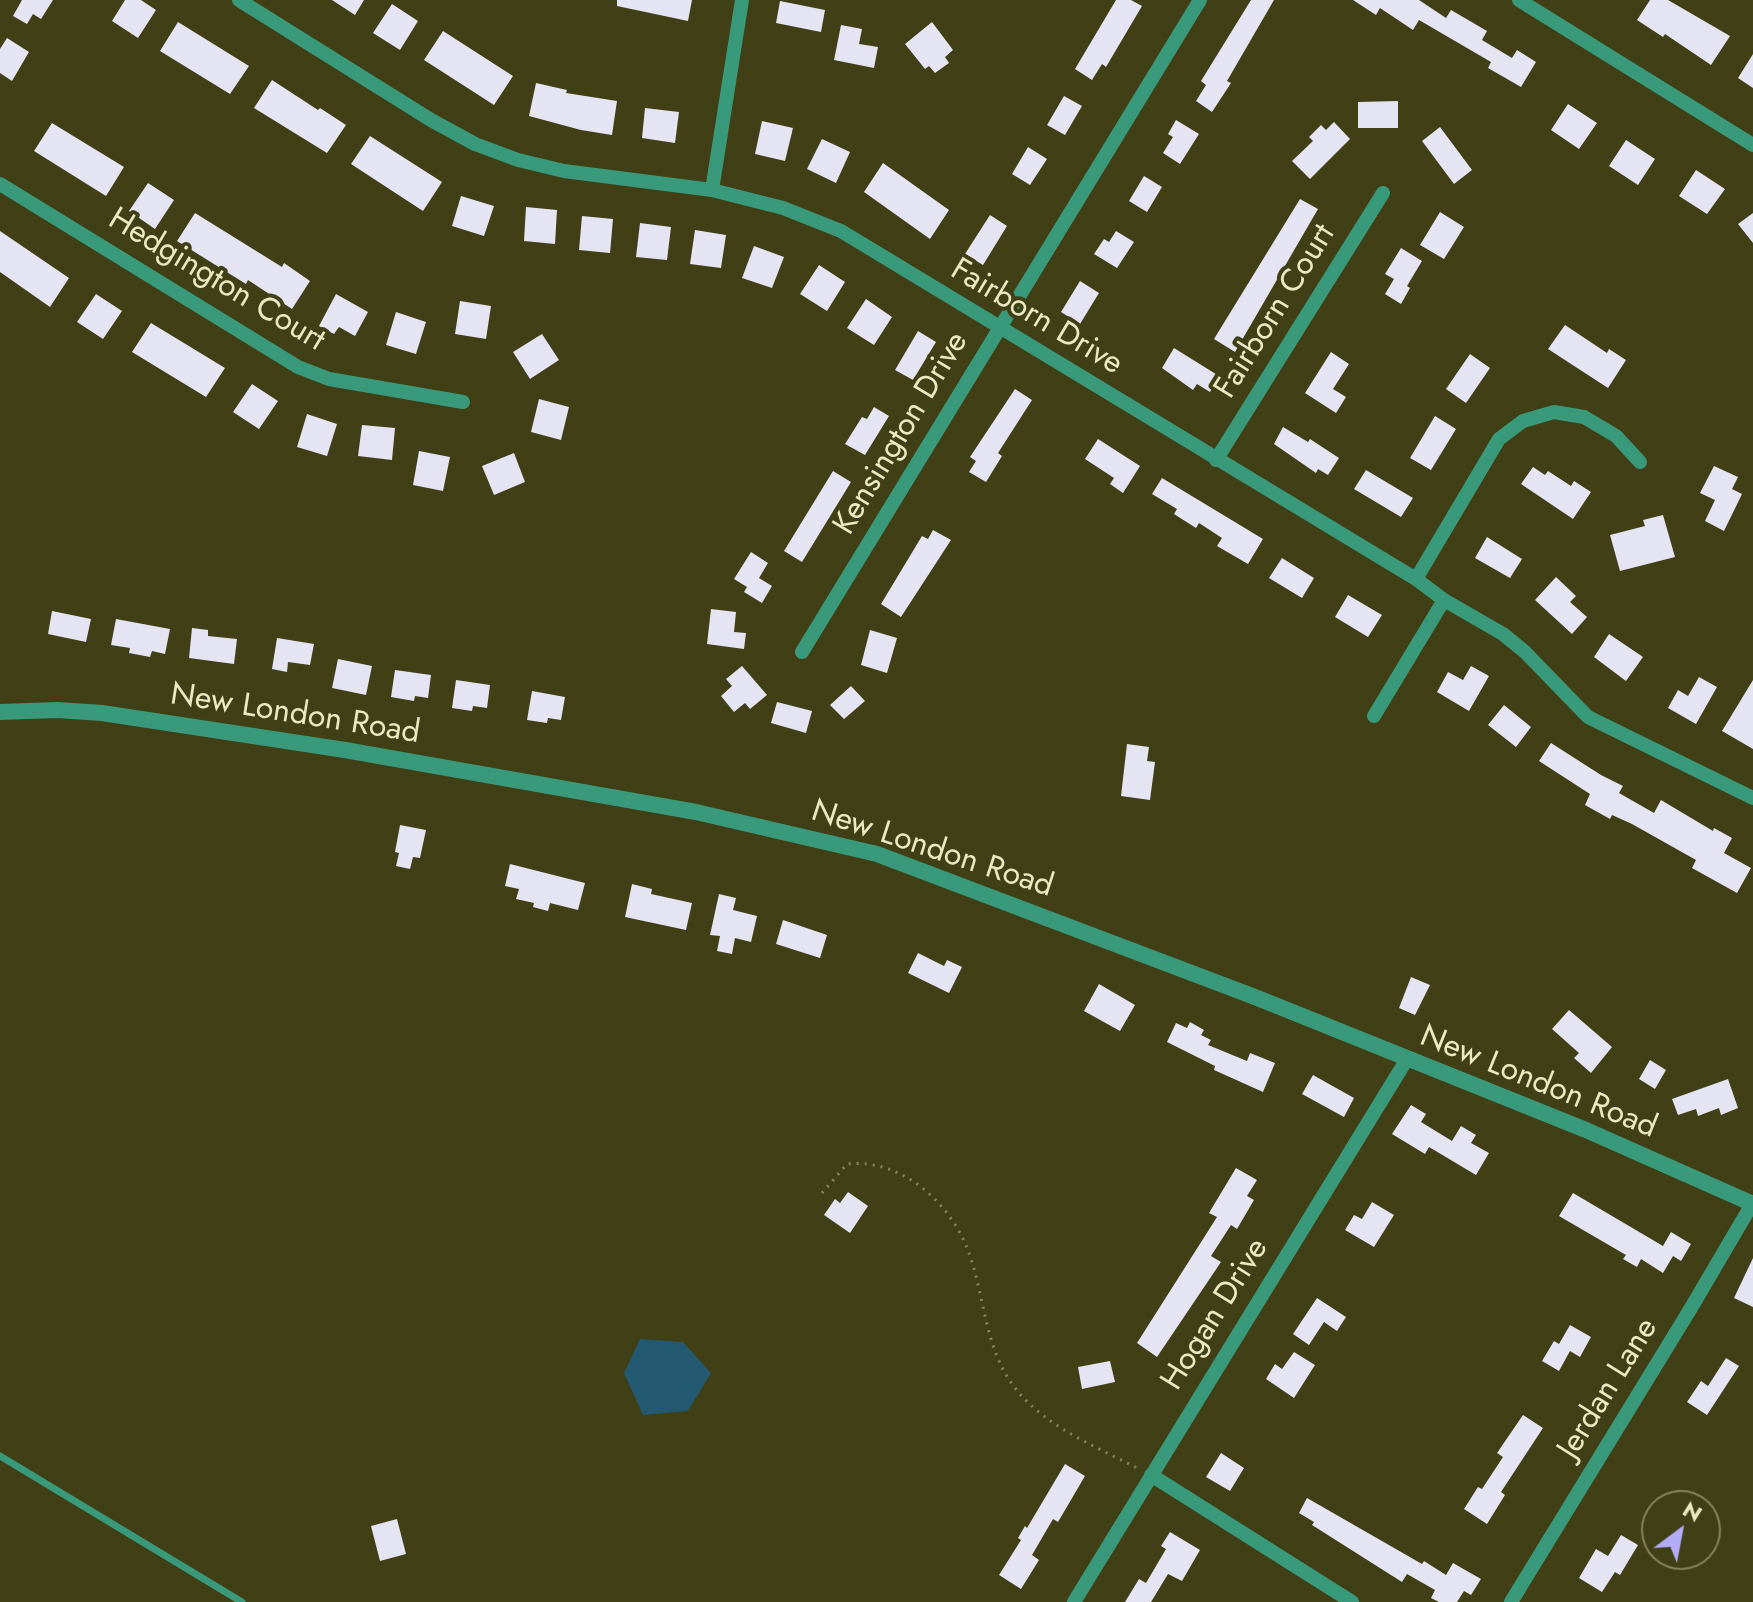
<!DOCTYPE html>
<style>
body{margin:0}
#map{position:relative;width:1753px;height:1602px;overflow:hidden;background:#403f16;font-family:Jost,sans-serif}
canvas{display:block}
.north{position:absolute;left:1641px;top:1490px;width:80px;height:80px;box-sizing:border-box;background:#403f16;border:2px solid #84835b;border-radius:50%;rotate:32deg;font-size:22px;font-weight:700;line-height:32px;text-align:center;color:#e9eac3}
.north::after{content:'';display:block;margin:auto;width:28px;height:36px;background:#b4acf9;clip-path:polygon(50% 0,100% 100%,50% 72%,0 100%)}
</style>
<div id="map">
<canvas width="1753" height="1602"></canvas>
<div class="north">N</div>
</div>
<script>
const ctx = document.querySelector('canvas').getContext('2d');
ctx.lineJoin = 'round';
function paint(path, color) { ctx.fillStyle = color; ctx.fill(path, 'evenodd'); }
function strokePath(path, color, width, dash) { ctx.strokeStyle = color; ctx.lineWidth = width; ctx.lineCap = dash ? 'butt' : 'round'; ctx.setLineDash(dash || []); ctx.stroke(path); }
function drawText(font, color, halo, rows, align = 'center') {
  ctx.font = font + ' Jost,sans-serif'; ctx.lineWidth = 8; ctx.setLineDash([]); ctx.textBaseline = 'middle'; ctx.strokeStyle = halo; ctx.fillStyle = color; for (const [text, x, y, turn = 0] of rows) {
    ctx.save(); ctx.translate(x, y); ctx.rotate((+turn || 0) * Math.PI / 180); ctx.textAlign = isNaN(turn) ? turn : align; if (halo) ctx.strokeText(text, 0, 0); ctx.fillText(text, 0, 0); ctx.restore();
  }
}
paint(new Path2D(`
 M640,1339l43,3 28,31 -23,38 -45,4 -19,-42z`), '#235a71');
paint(new Path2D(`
 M22,0h31l-12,19 -8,-5 -6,10 -14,-8z
 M125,0h16l15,10 -18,28 -26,-17z
 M332,0h32l-9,15z
 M617,0h75l-4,21 -71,-15z
 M1116,0h15l11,6 -36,61 -4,-3 -10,16 -17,-11z
 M1251,0h23l-47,81 4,2 -19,29 -16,-11 10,-16 -5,-4z
 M1353,0h66l27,18 5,-8 36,21 -5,9 30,18 5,-8 19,12 -15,25 -33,-19 3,-6 -72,-42 -6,10 -33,-22 -4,7z
 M1650,0h18l62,36 -19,29 -46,-31 -2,3 -26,-17z
 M780,1l45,9 -4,22 -45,-9z
 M392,4l26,17 -18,29 -27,-17z
 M178,22l71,44 -19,28 -70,-43z
 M932,22l21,28 -8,7 4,6 -14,10 -6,-7 -4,3 -20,-25z
 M841,25l21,4 -3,15 19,3 -4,21 -40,-8z
 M443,31l70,45 -19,29 -70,-45z
 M7,38l22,14 -17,29 -12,-8v-24z
 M1753,54v34l-15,-10z
 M272,80l46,30 2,-2 26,17 -19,28 -73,-45z
 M536,83l31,7 -1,3 51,8 -5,34 -31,-5 -52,-14z
 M1064,96l18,10 -17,29 -18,-10z
 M1398,101v27h-40v-26z
 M1568,104l29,19 -18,26 -28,-19z
 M645,108l34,4 -4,31 -33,-5z
 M1176,120l23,14 -19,30 -17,-11 10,-16 -5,-3z
 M762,121l31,7 -8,33 -30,-7z
 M1334,122l16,17 -40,40 -18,-18 21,-20 -4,-4 12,-12 5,5z
 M52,123l72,44 -18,29 -72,-45z
 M1440,127l32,43 -18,14 -32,-43z
 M370,136l72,46 -19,29 -72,-47z
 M822,139l28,13 -14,31 -29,-14z
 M1626,140l29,19 -17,26 -29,-19z
 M1028,147l19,12 -17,26 -18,-11z
 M883,163l66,47 -19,29 -66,-47z
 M1696,170l29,19 -18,25 -28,-18z
 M1144,176l18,11 -15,25 -18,-11z
 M148,183l26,17 -19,29 -26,-18z
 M461,196l33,10 -10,30 -32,-10z
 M1300,199l18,10 -83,143 -21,-13z
 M526,207l31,3 -2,34 -31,-3z
 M1440,212l24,15 -20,32 -24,-14z
 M195,213l87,54 2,-4 26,18 -18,28 -44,-29 -2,4 -69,-43z
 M1753,213v30l-15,-19z
 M990,215l17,11 -24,39 -18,-11z
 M582,216l31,3 -3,34 -31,-3z
 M640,223l31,4 -4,33 -31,-3z
 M695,230l31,5 -5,33 -31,-4z
 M0,231l69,47 -19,29 -50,-35z
 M1116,231l18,11 -17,26 -23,-14 10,-15 5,3z
 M754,246l30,11 -12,31 -30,-10z
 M1401,248l21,13 -15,25 3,2 -9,16 -16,-10 9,-15 -9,-5z
 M819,265l26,17 -18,29 -27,-17z
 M1080,281l19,12 -19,31 -19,-12z
 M96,294l26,17 -19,28 -26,-17z
 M336,294l32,18 -13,24 -16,-9 -5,7 -15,-8z
 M866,299l26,18 -18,28 -27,-17z
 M460,301l31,5 -5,33 -31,-5z
 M396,312l30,10 -10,32 -30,-9z
 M151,323l74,45 -19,29 -74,-45z
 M1565,325l42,28 2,-4 17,11 -18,28 -60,-39z
 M918,331l18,11 -23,38 -18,-10z
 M542,334l17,26 -29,19 -17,-27z
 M1174,348l45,28 -9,16 -13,-8 -4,6 -31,-22z
 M1331,352l18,12 -16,25 13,8 -10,16 -31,-20z
 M1470,354l20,14 -24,35 -20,-14z
 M252,384l26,17 -19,28 -26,-17z
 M1015,389l17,11 -34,53 4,3 -16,26 -17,-10 7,-11 -6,-4z
 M539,399l30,8 -8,33 -30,-8z
 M874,407l15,9 -24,39 -20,-11 17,-27 5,2z
 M307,414l30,10 -10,32 -30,-9z
 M1435,416l21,13 -25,41 -21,-12z
 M362,425l33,3 -3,32 -34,-4z
 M1283,427l25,15 2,-3 29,19 -11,17 -10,-6 -2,4 -42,-29z
 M1098,439l42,27 -17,27 -13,-9 4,-6 -29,-19z
 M419,451l31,6 -7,34 -30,-6z
 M514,453l11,29 -31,13 -12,-29z
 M1714,466l24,11 -6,12 10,5 -18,37 -19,-10 10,-21 -15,-7z
 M1533,467l12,8 3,-4 23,15 3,-5 17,11 -18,27 -52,-35z
 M1366,470l47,28 -12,19 -47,-28z
 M833,471l18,11 -49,80 -18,-11z
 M1162,478l101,61 -15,25 -31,-18 5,-8 -23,-15 -3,5 -22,-14 3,-5 -25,-15z
 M1663,515l12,42 -55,14 -10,-36 35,-9 -2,-6z
 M933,530l18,10 -50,77 -20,-13 41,-68 6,3z
 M1487,537l35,22 -12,19 -35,-20z
 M751,552l17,11 -9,15 13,8 -10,17 -18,-11 3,-5 -13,-8z
 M1282,558l32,20 -12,20 -33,-20z
 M1556,577l20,19 -6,6 17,15 -15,17 -37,-34z
 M1348,595l34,20 -14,22 -33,-20z
 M711,609l25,3 -2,20 12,1 -2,16 -37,-5z
 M52,611l39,8 -5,23 -38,-8z
 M116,619l54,10 -5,25 -13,-3 -2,6 -21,-4 1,-5 -19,-3z
 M192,628l16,2v6l29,3 -3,25 -45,-6z
 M870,630l27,8 -10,35 -26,-8z
 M1609,634l34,23 -17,24 -32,-24z
 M277,638l37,6 -4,21 -22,-3 -1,10 -15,-3z
 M338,659l34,7 -6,29 -34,-7z
 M742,666l25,29 -17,14 -5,-6 -11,9 -13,-16 11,-10 -6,-7z
 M1471,666l18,10 -20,35 -32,-19 11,-20 15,8z
 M395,670l36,5 -3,23 -13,-2 -1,5 -23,-4z
 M1699,677l18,10 -21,37 -28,-16 10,-18 10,6z
 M456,680l34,5 -3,23 -14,-2 -1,5 -20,-3z
 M1753,680v69l-31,-18z
 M851,686l14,15 -21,18 -14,-14z
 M532,691l33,6 -4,23 -13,-2 -1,5 -20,-3z
 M777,702l35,9 -6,22 -35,-10z
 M1504,705l27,22 -15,20 -28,-22z
 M1551,743l50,32 22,11 -4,7 35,20 7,-13 52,31 1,-3 18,10 -8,15 27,15 -14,25 -45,-25 4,-8 -64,-36 -20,-9 -2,4 -25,-14 5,-11 -51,-33z
 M1127,744l22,3 -2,14 8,1 -5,38 -29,-4z
 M400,825l26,5 -6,28 -7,-1 -3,12 -14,-3 3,-13 -4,-1z
 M510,864l75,19 -7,27 -28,-7 -2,8 -15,-4 1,-4 -18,-4 3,-10 -14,-3z
 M632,884l20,5 -1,5 41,9 -6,27 -61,-13z
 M719,894l17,4 -3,12 24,6 -6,26 -16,-4 -3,16 -15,-3 3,-15 -10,-1z
 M783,920l44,15 -7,23 -44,-14z
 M918,953l26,13 3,-6 15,7 -13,26 -41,-20z
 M1411,977l19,8 -15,30 -16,-7z
 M1099,984l36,21 -15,26 -36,-20z
 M1569,1010l43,37 -21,26 -17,-15 5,-5 -27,-24z
 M1190,1022l14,8 -3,5 10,5 -3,5 39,16 3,-8 25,10 -12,29 -49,-22 1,-4 -48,-24 9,-19 11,5z
 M1650,1060l16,10 -11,19 -16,-10z
 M1313,1075l41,23 -10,19 -42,-23z
 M1728,1079l10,29 -17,7 -2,-7 -21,8 -2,-7 -18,6 -6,-16z
 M1411,1105l15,9 -5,8 31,19 9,-15 15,9 -5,8 18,10 -13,22 -47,-28 -4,7 -33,-20z
 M1236,1168l21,12 -10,16 7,4 -17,29 -6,-4 -20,31 10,6 -64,95 -20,-14 80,-126 -8,-4z
 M848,1192l20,14 -18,27 -26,-18 11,-16 5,4z
 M1573,1193l90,53 8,-14 20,12 -10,17 -8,-5 -10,17 -22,-14 -4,8 -14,-8 3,-4 -67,-39z
 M1372,1202l22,13 -20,32 -29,-17 9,-15 8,4z
 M1753,1258v49l-19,-9z
 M1317,1298l29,19 -9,14 -13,-9 -15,23 -16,-11z
 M1570,1325l21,12 -11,20 -10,-6 -11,20 -17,-10 12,-20 5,3z
 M1294,1352l21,13 -21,33 -28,-19 9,-15 7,5z
 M1726,1358l13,8 -32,49 -20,-13 14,-21 7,5z
 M1110,1361l5,21 -33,7 -4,-22z
 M1523,1415l20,13 -42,64 4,3 -18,29 -23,-15 14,-22 4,2 21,-32 -6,-4z
 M1221,1453l23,15 -14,23 -24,-14z
 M1065,1464l20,12 -27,46 -5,-3 -21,36 7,5 -18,29 -22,-14 22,-35 -3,-2 7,-12 2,2z
 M1307,1498l115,66 2,-3 22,14 7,-12 28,16 -10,16 -7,-4 -7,11h-18l-8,-4 4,-8 -28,-16 -5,8 -90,-57 2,-3 -15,-9z
 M397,1519l9,35 -26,7 -9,-35z
 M1170,1532l30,18 -18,31 -14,-7 -17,28h-26l14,-23 7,4 20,-34 -5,-3z
 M1621,1535l17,10 -18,30 -5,-3 -13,20 -23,-14 17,-29 12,7z`), '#e5e4f3');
strokePath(new Path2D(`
 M822,1193l25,-29c56,-6 106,41 123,92 13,37 15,82 35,117 28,49 84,70 132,95`), '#86865e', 3, [2, 6]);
strokePath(new Path2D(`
 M0,1456l242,146`), '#399a7b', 7);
strokePath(new Path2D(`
 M239,0l192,120 44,24 43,16 46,11 148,19 71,18 58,23 575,348 28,21 59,34 22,18 63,65 165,81
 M1519,0l234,145
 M0,184l298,183 31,12 134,23
 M712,190l30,-190
 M1216,460l167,-267
 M1416,579l83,-140 24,-18 31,-9 30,5 32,19 24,26
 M802,652l398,-652
 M1374,716l70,-116
 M1151,1475l201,127
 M1074,1602l333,-543
 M1511,1602l180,-294 61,-104`), '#399a7b', 14);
strokePath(new Path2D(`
 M0,712l57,-2 45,3 243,37 351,62 181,42 378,143 331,133 167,74`), '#399a7b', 16);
drawText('32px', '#e9eac3', '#403f16', [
 ["Hedgington Court",216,281,31],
 ["Fairborn Court",1276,312,-58],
 ["Fairborn Drive",1036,318,31],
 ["Kensington Drive",902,434,-59],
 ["New London Road",295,715,9],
 ["New London Road",932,850,18],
 ["New London Road",1538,1083,22],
 ["Hogan Drive",1216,1315,-58],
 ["Jerdan Lane",1609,1389,-58]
]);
</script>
